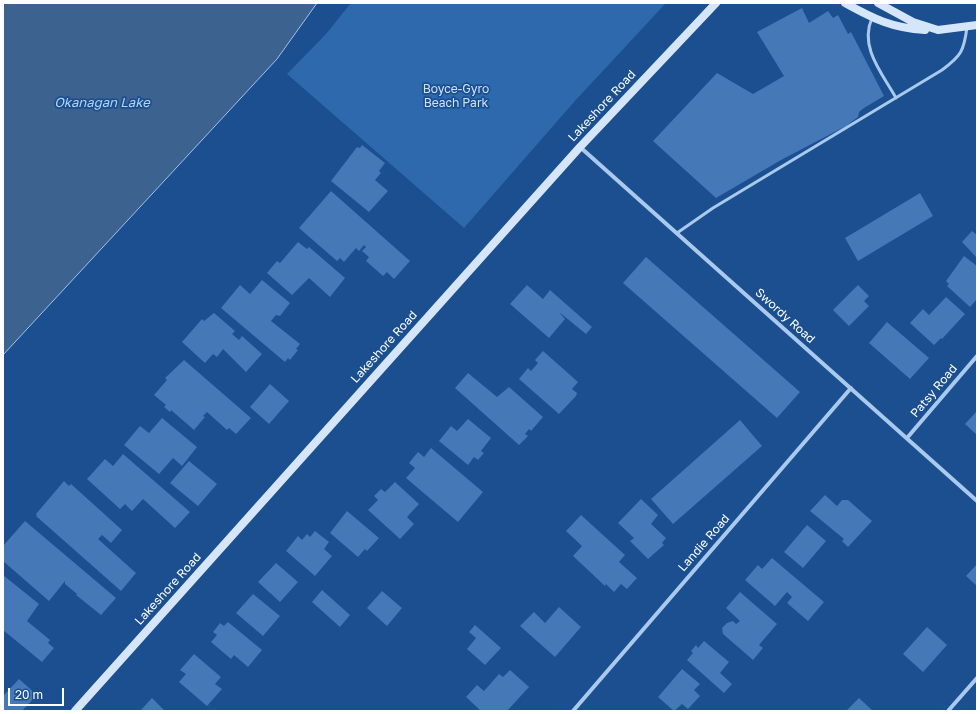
<!DOCTYPE html>
<style>
body{margin:0}
#map{position:relative;width:980px;height:714px;overflow:hidden;background:#1b4f8f;font-family:"Golos Text",sans-serif}
canvas{display:block}
.frame{position:absolute;inset:0;border:4px solid #fff;pointer-events:none}
.scale{position:absolute;left:8px;top:688px;width:56px;height:18px;box-sizing:border-box;border:2px solid #fff;border-top:0;padding-left:5px;font-size:12px;line-height:14px;white-space:nowrap;color:#fff;-webkit-text-stroke:3px #1b4f8f;paint-order:stroke}
</style>
<div id="map">
<canvas width="980" height="714"></canvas>
<div class="frame"></div>
<div class="scale">20 m</div>
</div>
<script>
const ctx = document.querySelector('canvas').getContext('2d');
ctx.lineJoin = 'round';
function paint(path, color) { ctx.fillStyle = color; ctx.fill(path, 'evenodd'); }
function strokePath(path, color, width, dash) { ctx.strokeStyle = color; ctx.lineWidth = width; ctx.lineCap = dash ? 'butt' : 'round'; ctx.setLineDash(dash || []); ctx.stroke(path); }
function drawText(font, color, halo, rows, align = 'center') {
  ctx.font = font + ' "Golos Text",sans-serif'; ctx.lineWidth = 3.5; ctx.setLineDash([]); ctx.textBaseline = 'middle'; ctx.strokeStyle = halo; ctx.fillStyle = color; for (const [text, x, y, turn = 0] of rows) {
    ctx.save(); ctx.translate(x, y); ctx.rotate((+turn || 0) * Math.PI / 180); ctx.textAlign = isNaN(turn) ? turn : align; if (halo) ctx.strokeText(text, 0, 0); ctx.fillText(text, 0, 0); ctx.restore();
  }
}
paint(new Path2D(`
 M351,3h315l-92,99 -110,126 -177,-154 39,-40z`), '#2e69ad');
const water = new Path2D(`
 M3,3h314l-40,56 -274,296z`);
paint(water, '#3c6290');
strokePath(water, '#9cc4f0', 1);
paint(new Path2D(`
 M802,8l7,15 19,-12 5,7 5,-3 10,19 3,-2 33,64 -20,12 -5,4 -1,5 -12,9 -65,34 -65,38 -63,-57 64,-68 36,21 31,-18 -27,-44z
 M362,145l23,18 -6,8 2,2 -6,7 13,11 -19,21 -38,-31 26,-34 3,1z
 M331,191l79,70 -16,18 -7,-7 -4,4 -17,-15 3,-4 -7,-6 4,-4 -2,-2 -5,6 -3,-3 -12,14 -4,-4 -3,3 -38,-33z
 M920,193l13,23 -75,45 -13,-23z
 M972,231l5,4v23l-15,-16z
 M298,242l9,7 2,-2 36,31 -15,19 -21,-19 -17,17 -25,-22 10,-12 3,2z
 M964,256l13,10v33l-7,8 -23,-21 2,-2 -3,-3z
 M646,257l154,135 -23,26 -154,-135z
 M262,280l28,23 -10,13 -4,-1 -5,6 29,23 -4,5 2,1 -8,10 -2,-2 -3,4 -64,-54 19,-23 10,9z
 M527,285l16,14 7,-9 42,37 -6,7 -27,-22 6,7 -16,19 -39,-34z
 M858,285l11,11 -5,5 5,5 -20,20 -16,-16z
 M946,297l19,17 -23,25 -1,-1 -7,7 -24,-22 13,-14 6,6z
 M214,313l21,18 -3,3 7,6 3,-4 20,18 -16,18 -23,-23 -6,8 -4,-3 -8,9 -23,-21 20,-23 2,2z
 M887,322l42,36 -19,21 -41,-36z
 M543,351l35,31 -6,7 5,4 -1,3 -17,18 -40,-35 9,-11 3,3 7,-8 -3,-3z
 M184,360l67,58 -15,16 -7,-6 -2,2 -20,-18 -4,4 2,1 -11,13 -23,-20 -1,2 -6,-5 2,-2 -12,-10 13,-15 -2,-2z
 M468,373l29,24 12,-10 34,30 -12,14 -2,-2 -4,5 3,2 -9,9 -64,-57z
 M270,384l19,17 -20,23 -19,-17z
 M977,411v24l-12,-11z
 M162,418l35,29 -15,19 -9,-8 -14,16 -35,-29 16,-19 9,7z
 M468,419l23,19 -10,13 3,2 -6,7 -4,-3 -6,8 -29,-24 12,-15 6,5z
 M740,420l22,26 -89,78 -22,-25z
 M431,448l52,44 -25,30 -52,-44 9,-10 -6,-5 9,-11 6,5z
 M123,454l67,58 -15,16 -32,-29 -11,12 -7,-7 -5,5 -33,-30 18,-20 8,7z
 M189,461l28,23 -19,22 -28,-23z
 M64,481l5,5 2,-2 51,46 -11,13 -9,-8 -4,4 38,34 -15,18 -85,-75 1,-1 -1,-1z
 M395,482l24,22 -12,13 7,7 -14,15 -32,-29 10,-10 -4,-4 7,-7 4,3z
 M825,495l12,11 5,-6h6l24,21 -24,26 -6,-6 2,-2 -34,-28z
 M641,499l17,16 -7,9 15,14 -4,5 2,2 -16,14 -18,-18 4,-3 -16,-15z
 M347,511l32,27 -12,13 -2,-2 -7,8 -28,-24z
 M581,515l44,40 -6,7 18,16 -10,11 -6,-5 -7,8 -8,-8 -1,2 -32,-30 9,-10 -16,-15z
 M25,521l91,77 -15,17 -25,-20 1,-1 -12,-10v-3l-16,20 -46,-40v-15z
 M807,525l19,16 -23,27 -19,-16z
 M315,531l14,11 -5,7 8,7 -17,20 -29,-25 12,-15 4,4 5,-6 3,3z
 M772,558l52,44 -16,19 -21,-18 5,-6 -5,-5 -12,14 -30,-26 13,-15 4,4z
 M276,563l22,19 -18,20 -22,-20z
 M977,564v22l-11,-10z
 M3,575l36,29 -12,17 23,19 -2,3 6,5 -12,14 -39,-32z
 M322,590l28,25 -10,12 -28,-25z
 M382,591l20,17 -15,18 -20,-18z
 M740,592l37,32 -18,21 4,3 -10,12 -30,-26 -1,-6 5,-5 6,-2 3,3 4,-3 -14,-13z
 M253,594l27,22 -17,20 -27,-23z
 M559,607l22,20 -26,30 -35,-31 14,-14 11,11z
 M228,622l34,28 -14,17 -14,-12 -3,4 -20,-17 6,-7 -4,-3 7,-9 4,3z
 M475,625l26,23 -16,17 -18,-16 9,-11 -7,-6z
 M927,627l20,18 -24,27 -20,-18z
 M704,641l25,21 -9,11 12,11 -8,9 -37,-33 6,-7 -2,-2 5,-6 2,3z
 M194,654l27,23 -6,7 7,5 -15,17 -28,-24 7,-8 -6,-4z
 M682,669l18,15 -6,6 6,6 -12,13 -6,-5 -8,7 -16,-14z
 M510,670l19,17 -22,24h-26l-15,-14 11,-12 7,6 15,-17 4,3z
 M19,679l18,16 -15,16h-19v-15z
 M152,698l13,13h-25z
 M859,698l14,13h-27z`), '#4478b7');
strokePath(new Path2D(`
 M872,18c-13,29 10,55 24,80
 M677,233l36,-25 229,-138c19,-14 22,-19 25,-43`), '#a9c9ee', 3);
strokePath(new Path2D(`
 M580,147l397,354
 M907,438l70,-82
 M573,711l278,-323
 M948,711l29,-33`), '#a9c9ee', 4);
strokePath(new Path2D(`
 M845,3c29,16 47,25 80,27
 M878,3l35,19 25,8 39,-5
 M75,711l505,-564 136,-144`), '#d6e6fa', 8);
drawText('12px', '#cfe3fa', '#1b4f8f', [
 ["Boyce-Gyro",456,89],
 ["Beach Park",456,103]
]);
drawText('12px', '#fff', '#1b4f8f', [
 ["Lakeshore Road",602,106,-47],
 ["Swordy Road",785,316,42],
 ["Lakeshore Road",384,347,-48],
 ["Patsy Road",934,391,-50],
 ["Landie Road",704,543,-49],
 ["Lakeshore Road",168,589,-48]
]);
drawText('italic 13px', '#b5d3f5', '#1b4f8f', [
 ["Okanagan Lake",102,103]
]);
</script>
